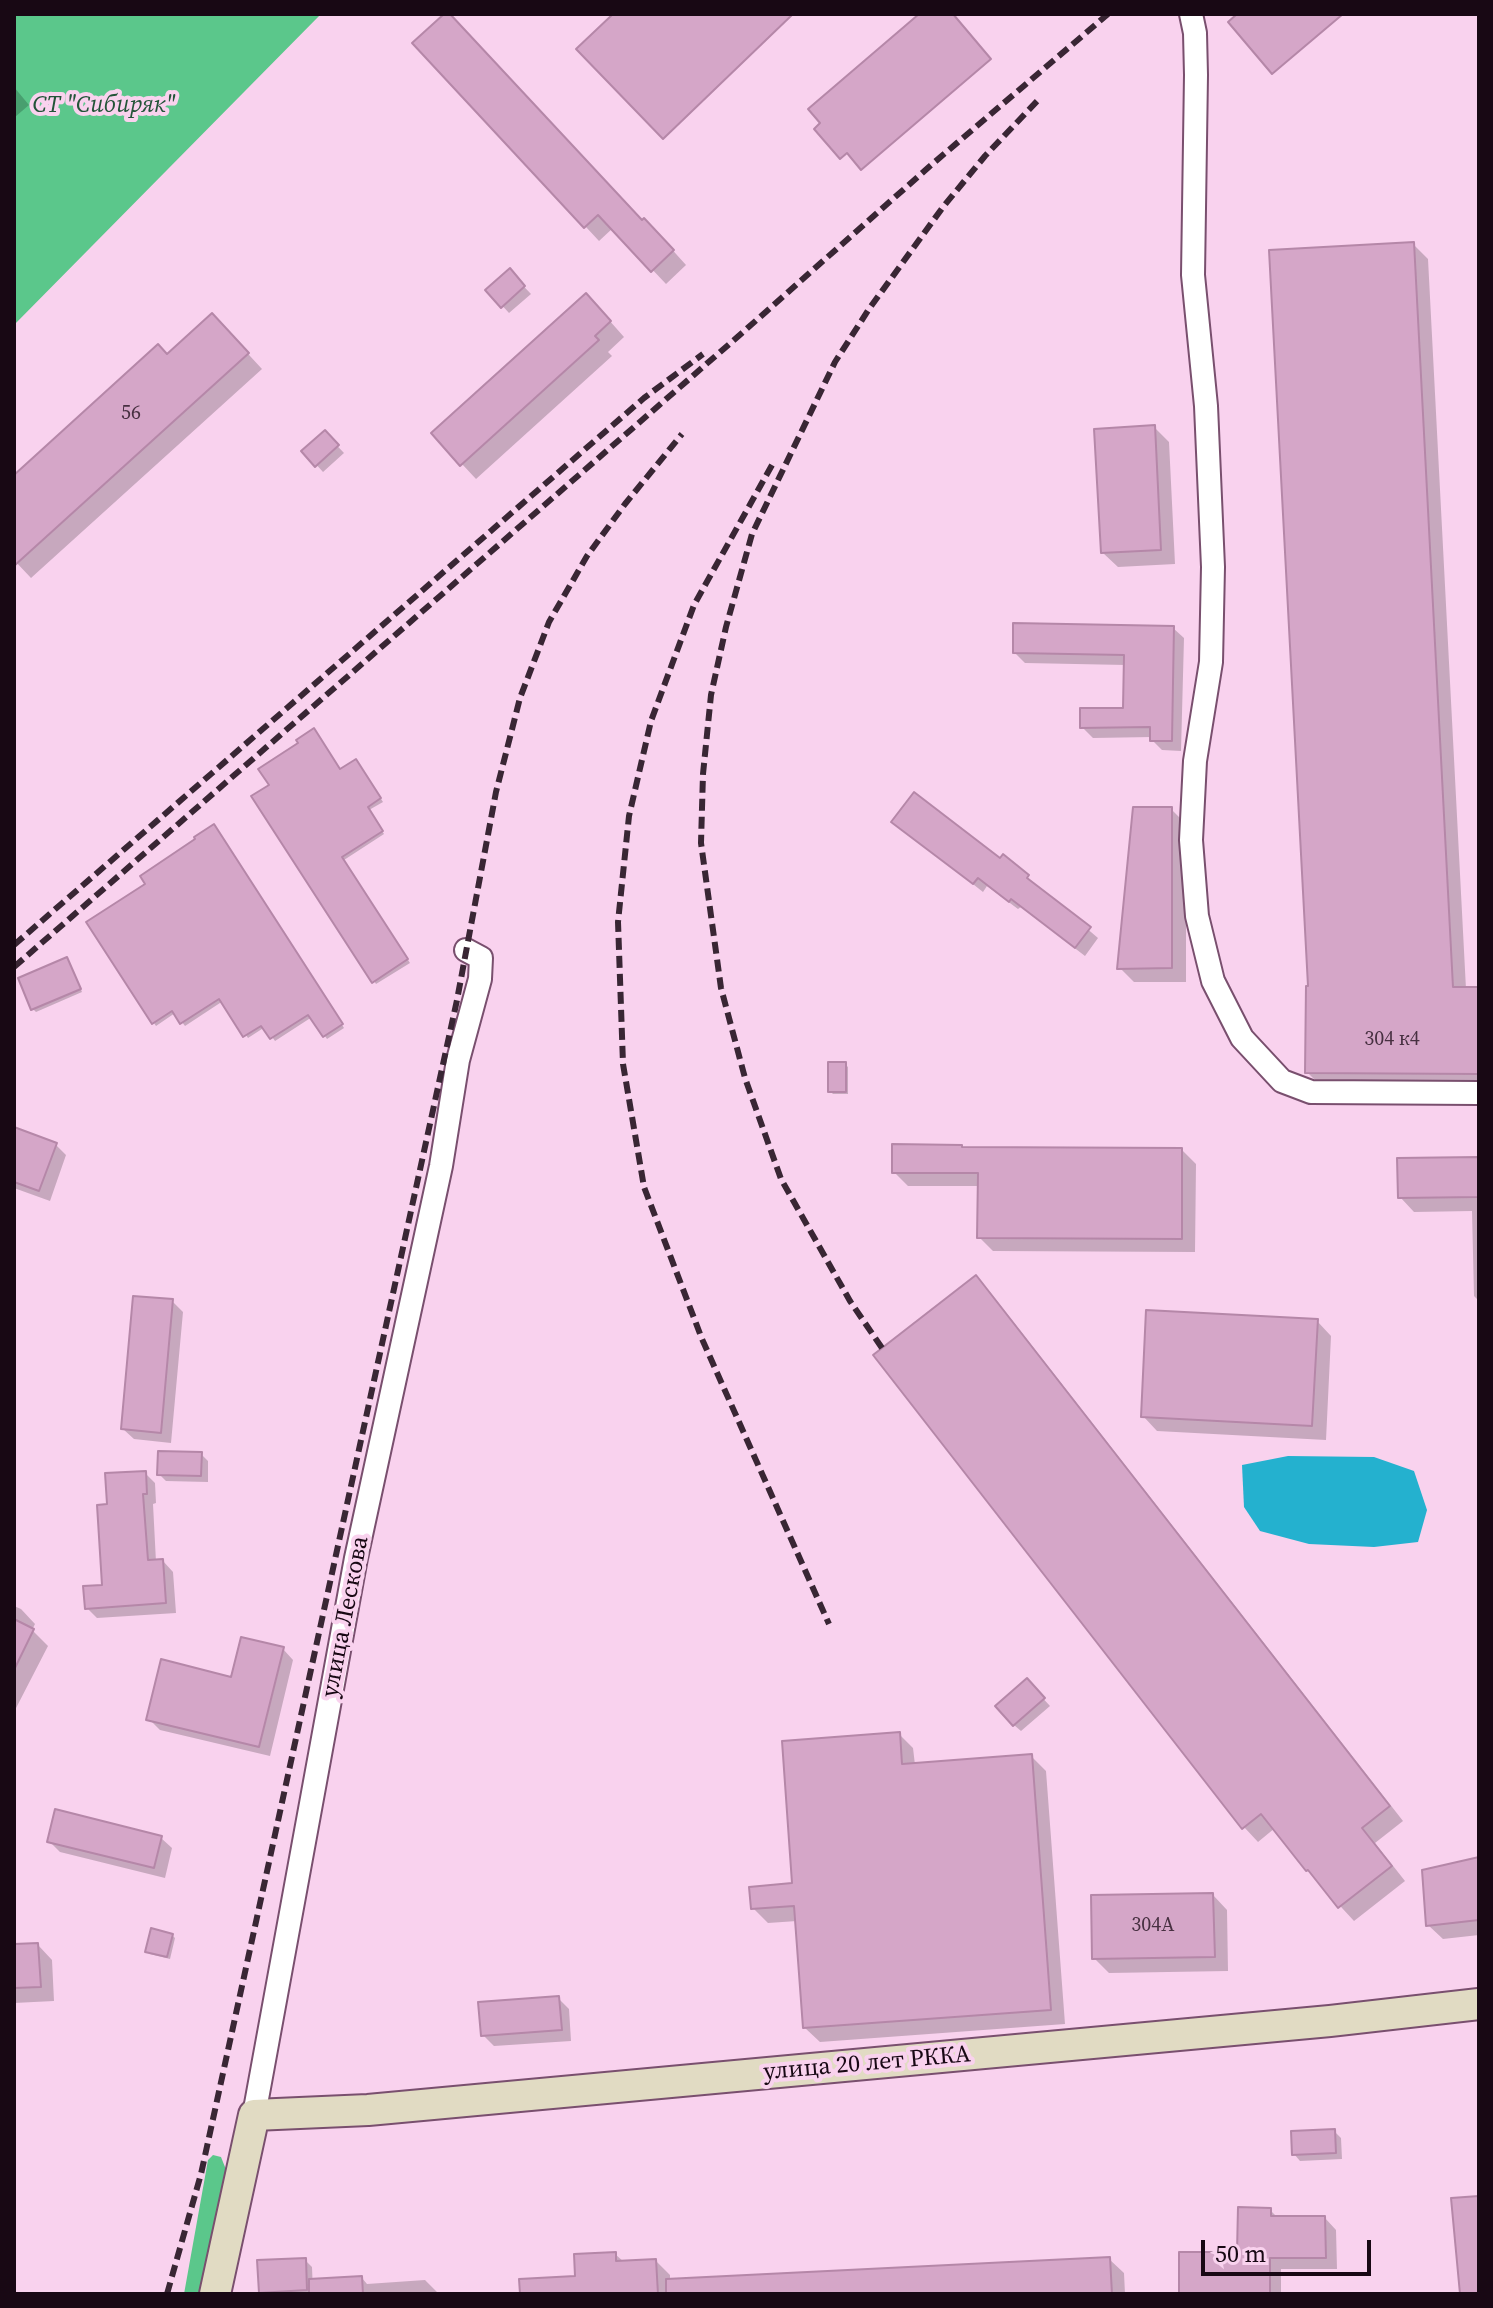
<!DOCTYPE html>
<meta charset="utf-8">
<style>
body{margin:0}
#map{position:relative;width:1493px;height:2308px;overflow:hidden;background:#f9d2ee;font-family:"Source Serif 4",serif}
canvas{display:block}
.frame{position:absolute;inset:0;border:16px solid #180814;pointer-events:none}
.scale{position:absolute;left:1201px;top:2240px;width:170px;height:36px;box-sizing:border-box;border:4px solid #180814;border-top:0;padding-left:10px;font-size:24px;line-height:28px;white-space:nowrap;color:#180814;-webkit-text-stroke:6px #f9d2ee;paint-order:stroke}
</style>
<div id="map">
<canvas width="1493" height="2308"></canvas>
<div class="frame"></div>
<div class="scale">50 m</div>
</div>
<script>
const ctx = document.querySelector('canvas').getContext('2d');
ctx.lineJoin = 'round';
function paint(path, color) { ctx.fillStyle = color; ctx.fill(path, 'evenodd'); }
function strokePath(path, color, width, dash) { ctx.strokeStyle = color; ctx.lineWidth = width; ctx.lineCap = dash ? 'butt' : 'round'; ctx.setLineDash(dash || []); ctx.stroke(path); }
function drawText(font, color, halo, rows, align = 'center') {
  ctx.font = font + ' "Source Serif 4",serif'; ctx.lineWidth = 8; ctx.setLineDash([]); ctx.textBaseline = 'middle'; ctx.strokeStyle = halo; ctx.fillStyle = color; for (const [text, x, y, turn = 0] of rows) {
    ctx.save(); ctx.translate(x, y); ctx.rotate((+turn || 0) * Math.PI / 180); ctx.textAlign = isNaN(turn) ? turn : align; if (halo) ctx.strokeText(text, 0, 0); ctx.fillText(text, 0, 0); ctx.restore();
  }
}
paint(new Path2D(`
 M14,14h307l-307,311z
 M213,2155l8,2 6,15 -20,122h-23l24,-134z`), '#5bc78b');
paint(new Path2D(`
 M1288,1456l86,1 40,14 13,39 -9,32 -44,5 -65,-3 -49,-13 -16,-24 -2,-42z`), '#24b1cf');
paint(new Path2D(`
 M447,14l195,209 16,11 28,31 -20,19 -53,-56 -14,13 -184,-198z
 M14,87l15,18 -14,12h-1z
 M1413,244l15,15 38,730h13v99l-157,-1 -15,-15 3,-84z
 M509,271l22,23 -22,19 -21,-23z
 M601,311l23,26 -16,15 4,4 -136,123 -14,-15z
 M226,330l36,39 -231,209 -17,-18v-83l153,-121z
 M1154,427l15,15 6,122 -57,3 -15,-14z
 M324,432l20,21 -21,19 -19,-21z
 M1173,628l11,10 -3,113 -19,-1 -10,-10v-3l-59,1 -11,-11 43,-17 1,-45 -101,-2 -10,-10z
 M359,764l24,38 -14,8 15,24 -40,26 66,103 -34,21 -122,-187z
 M1171,809l15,15v158h-52l-14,-14z
 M894,822l107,38 2,-3 95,81 -13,18 -64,-49 -3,2 -31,-23 -4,6z
 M216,829l128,199 -17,11 -15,-22 -37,24 -10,-14 -17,11 -25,-37 -38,25 -10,-13 -19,13 -2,-3 -6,-139z
 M67,959l15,33 -46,20 -3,-3z
 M845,1064l3,3v27h-15l-3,-3z
 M14,1129l42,16 10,10 -16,46 -36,-13z
 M964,1149l218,1 14,14 -1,88 -202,-1 -14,-14 1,-51h-72l-14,-14z
 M1479,1159v142l-5,-5 -2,-85 -58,1 -14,-15z
 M976,1277l14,15 413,529 -28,22 30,38 -51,40 -47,-51 -32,-42 -17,14 -14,-15z
 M172,1301l11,11 -12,131 -37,-4 -11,-10z
 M1317,1321l14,15 -5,104 -169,-9 -14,-15z
 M201,1454l7,7v21l-42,-1 -7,-7z
 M145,1473l10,10 1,20 -3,1 3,58 7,-1 10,11 3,41 -79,5 -10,-10 17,-21 5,-81z
 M14,1606l7,3 14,15 -3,6 16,16 -34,66z
 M283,1649l10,11 -23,96 -110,-26 -11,-11 84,-40z
 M1027,1681l23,25 -29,25 -7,-6z
 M899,1734l14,14 2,17 116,-9 15,15 19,253 -245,18 -15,-14 -8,-107 -29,2 -15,-15 41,-23z
 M161,1838l11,10 -7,30 -105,-26 -11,-11z
 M1479,1859v76l-36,4 -15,-14z
 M1213,1895l14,15 1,61 -119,2 -15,-15z
 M172,1935l3,3 -5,21 -20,-5 -2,-3z
 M38,1945l14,15 2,41 -40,2v-57z
 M558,1998l11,11 2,32 -77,5 -11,-11z
 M1334,2131l7,7 1,21 -42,2 -6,-7z
 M1270,2210l8,8h47l11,12 1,39h-56v25h-100l58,-40z
 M615,2254l9,8 32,-1 14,14v6l439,-22 15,14 1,21h-592l44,-16z
 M305,2260l7,7 1,27 -52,-2z
 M362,2278l5,6 58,-4 14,14h-102z`), '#0003');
const building = new Path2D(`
 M444,14h6l192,206 2,-2 30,32 -23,22 -53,-57 -14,13 -172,-185z
 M613,14h180l-130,125 -87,-90z
 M919,14h34l38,45 -130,111 -14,-17 -7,6 -26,-30 6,-6 -12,-14z
 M1237,14h106l-71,60 -44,-52z
 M1414,242l39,745h26v87l-174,-1 1,-87h2l-39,-736z
 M510,268l15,18 -24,22 -16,-18z
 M586,293l25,28 -16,15 4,4 -139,126 -29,-33z
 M212,313l37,40 -235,213v-91l144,-131 9,10z
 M1155,425l6,125 -60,3 -7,-124z
 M325,430l14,15 -24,22 -14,-16z
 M1013,623l161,3 -2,115h-22v-14l-70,1v-20h43l1,-53 -111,-2z
 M314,728l26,41 16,-10 25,39 -13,9 15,24 -41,26 66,102 -36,24 -121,-187 18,-11 -11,-16 40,-26 -2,-3z
 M914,792l86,66 3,-4 26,21 -2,3 64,49 -16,21 -64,-49 -2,3 -31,-24 -5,6 -82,-62z
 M1133,807h39v161l-55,1z
 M214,824l129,200 -20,13 -15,-22 -38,24 -9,-13 -18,11 -24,-38 -39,25 -8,-13 -20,13 -66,-102 59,-38 -5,-8 55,-37 -1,-2z
 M67,957l14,32 -50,21 -13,-32z
 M828,1062h18v30h-18z
 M14,1127l43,16 -18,48 -25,-9z
 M892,1144l70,1v2l220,1v91l-205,-1 1,-65h-86z
 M1479,1157v40l-81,1 -1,-40z
 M976,1275l414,531 -28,22 30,38 -54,42 -30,-38 -2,1 -45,-57 -19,15 -369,-474z
 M133,1296l40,3 -12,134 -40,-4z
 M1146,1310l172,9 -6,107 -171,-9z
 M158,1451l44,1 -1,24 -44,-1z
 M146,1471l1,23h-4l5,66 15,-1 3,44 -81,6 -2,-23 19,-1 -5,-80 10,-1 -2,-31z
 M14,1619l20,10 -20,41z
 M241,1637l43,10 -25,100 -113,-27 15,-61 70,18z
 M1027,1678l18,20 -32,28 -18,-20z
 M900,1732l2,32 130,-10 19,256 -248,18 -9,-122 -43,3 -2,-22 43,-4 -10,-142z
 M55,1809l107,27 -8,32 -107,-26z
 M1479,1857v63l-53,6 -4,-56z
 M1213,1893l2,64 -123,2 -1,-64z
 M151,1928l22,6 -6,23 -22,-5z
 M38,1943l3,44 -27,1v-44z
 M559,1996l3,34 -81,6 -3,-34z
 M1335,2129l1,24 -44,2 -1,-24z
 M1479,2196v98h-19l-9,-96z
 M1238,2207l33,1v8h54l1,42h-56v36h-91v-42h58z
 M616,2252v9l40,-2 2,35h-138l-1,-15 56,-3 -1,-22z
 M1110,2257l2,37h-446v-15z
 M306,2258l1,32 -48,3 -2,-33z
 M362,2276l1,18h-54v-15z`);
paint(building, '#d5a6c8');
strokePath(building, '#b587a8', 2);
const minor = new Path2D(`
 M1191,14l4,19 1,42 -3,200 13,131 7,161 -2,95 -16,99 -4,79 6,76 16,65 29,57 40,43 29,11 168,1
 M254,2115l102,-557 85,-392 17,-106 22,-81 1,-21 -15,-8`);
const secondary = new Path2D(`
 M215,2294l39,-179 114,-5 962,-89 149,-17`);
strokePath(minor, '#794f6e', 26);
strokePath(secondary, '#794f6e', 34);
strokePath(minor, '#fff', 22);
strokePath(secondary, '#e1dbc3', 30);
strokePath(new Path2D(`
 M772,465l-78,140 -43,116 -22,95 -11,106 5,142 21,123 58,152 127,285
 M14,945l630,-547 59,-44
 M14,967l728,-634 188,-167 178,-152
 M882,1348l-32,-47 -69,-122 -36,-101 -24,-90 -20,-145 2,-69 8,-79 15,-68 26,-93 83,-172 34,-53 74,-102 42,-51 56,-59
 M167,2294l34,-120 256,-1174 39,-208 24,-94 29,-76 38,-66 38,-52 57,-70`), '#392634', 6, [12, 6]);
drawText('20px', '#473041', null, [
 ["56",131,414],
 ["304 к4",1392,1040],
 ["304А",1153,1926]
]);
drawText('italic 24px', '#225438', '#f9d2ee', [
 ["СТ \"Сибиряк\"",104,106]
]);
drawText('24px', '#180814', '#f9d2ee', [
 ["улица Лескова",346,1617,-79],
 ["улица 20 лет РККА",867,2064,-5]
]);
</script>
